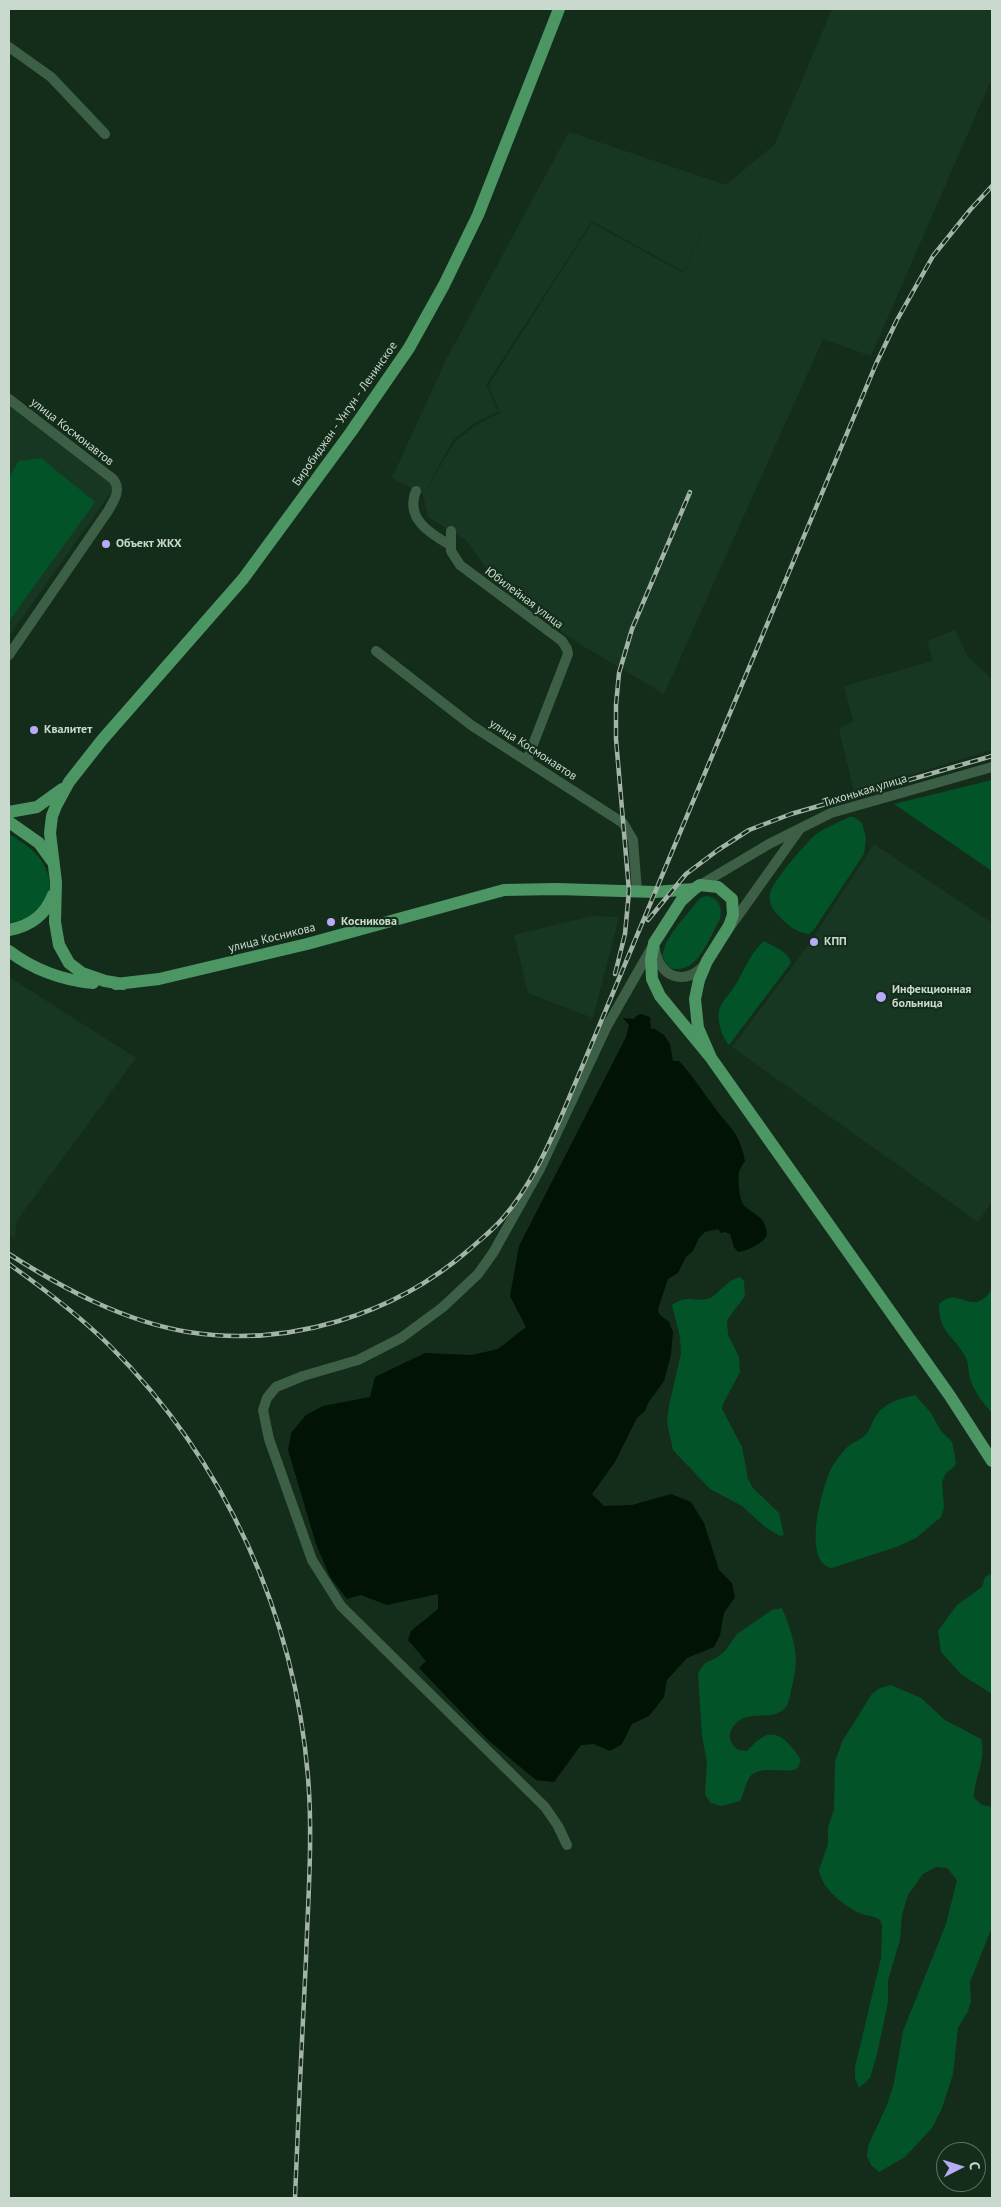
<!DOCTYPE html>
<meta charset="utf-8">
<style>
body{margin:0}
#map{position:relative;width:1001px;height:2207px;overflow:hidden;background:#142d1b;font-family:"PT Sans",sans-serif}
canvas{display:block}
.frame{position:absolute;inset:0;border:10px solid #cad9ce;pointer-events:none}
.north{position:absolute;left:936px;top:2142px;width:50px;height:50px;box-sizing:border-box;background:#142d1b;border:1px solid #5d7263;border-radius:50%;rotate:85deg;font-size:14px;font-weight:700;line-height:20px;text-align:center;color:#cad9ce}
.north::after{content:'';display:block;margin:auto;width:18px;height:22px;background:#b9aaf7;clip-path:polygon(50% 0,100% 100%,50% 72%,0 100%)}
</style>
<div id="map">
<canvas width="1001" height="2207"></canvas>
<div class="frame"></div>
<div class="north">С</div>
</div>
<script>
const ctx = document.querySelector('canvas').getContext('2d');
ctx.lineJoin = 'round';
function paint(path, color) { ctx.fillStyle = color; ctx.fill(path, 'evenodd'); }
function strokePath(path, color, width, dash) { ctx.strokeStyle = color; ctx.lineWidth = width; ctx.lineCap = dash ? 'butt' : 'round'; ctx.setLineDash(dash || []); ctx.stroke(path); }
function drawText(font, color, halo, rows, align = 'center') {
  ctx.font = font + ' "PT Sans",sans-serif'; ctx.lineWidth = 4.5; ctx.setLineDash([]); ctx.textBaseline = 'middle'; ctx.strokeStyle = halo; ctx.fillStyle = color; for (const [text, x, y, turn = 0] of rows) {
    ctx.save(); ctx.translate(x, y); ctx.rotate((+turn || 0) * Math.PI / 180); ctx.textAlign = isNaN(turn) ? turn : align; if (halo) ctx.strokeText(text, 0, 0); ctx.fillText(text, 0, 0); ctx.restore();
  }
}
paint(new Path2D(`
 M832,9h160v69l-121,278 -48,-17 -159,355 -86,-51 -74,-50 -38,-53 -38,-23 -5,-23 -31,-16 54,-118 123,-228 157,53 49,-41zM719,198l-36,75 -91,-50 -104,163 12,27 -24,12 -22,18 -30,51 29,-54 23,-18 22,-10 -12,-27 106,-164 91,50z
 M9,404l106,83 -106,149z
 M955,630l13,27 24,22v71l-138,42 -15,-63 14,-8 -9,-35 89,-25 -6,-20z
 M874,844l118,79v278l-14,21 -246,-175 75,-100z
 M592,916l27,1 -26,101 -65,-25 -14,-58z
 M9,977l127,81 -120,164 -1,17 -6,-5z`), '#183722');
paint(new Path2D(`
 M41,458l54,44 -86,119v-144l10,-16z
 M992,780v91l-98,-67z
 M849,817h5l8,6 4,15 -2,16 -51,77 -4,3c-12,-1 -21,-9 -29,-17 -7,-6 -12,-14 -10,-24 3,-12 35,-49 45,-58 9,-7 23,-12 34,-18z
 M9,834c10,6 20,12 28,21 26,31 9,62 -28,68z
 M706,896c13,1 18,13 13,25 -11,19 -23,57 -51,46l-6,-11 4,-13 8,-13 26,-32z
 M764,941c9,5 25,11 27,22l-62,82c-7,-8 -12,-23 -10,-34 2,-10 12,-18 17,-27 9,-15 14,-31 28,-43z
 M740,1277l4,4 1,15 -18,24 1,15 11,22 1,15 -17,32 -1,5 20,38 6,32 5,9 26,25 5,22 -4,1 -15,-9 -23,-21 -32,-17 -37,-39 -6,-28 2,-16 12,-53 -1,-16 -8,-32c15,-11 21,-3 35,-6 11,-2 17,-18 33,-22z
 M992,1288v125c-8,-9 -17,-20 -21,-32 -3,-7 -2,-16 -5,-23 -11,-22 -28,-25 -27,-54 14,-13 20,-3 35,-2 6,1 17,-8 18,-14z
 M915,1395l16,18 10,18 11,11 4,20 -2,5 -8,6 -4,9 2,26 -3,9 -25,21 -20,9 -64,21c-31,-5 -10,-82 0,-101 4,-7 13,-19 19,-23 6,-3 12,-6 16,-11 4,-5 5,-12 9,-17 9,-14 24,-17 39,-21z
 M992,1573v121l-30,-19 -21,-23 -3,-21 19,-26 25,-18 3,-10z
 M782,1608c12,30 19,50 9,82 -1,5 -2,14 -6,18 -14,16 -40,-3 -54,22 -4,8 1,15 7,20l9,1c5,-5 10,-11 16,-14 16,-10 31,12 38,23l-4,9c-13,5 -39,-5 -48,9 -4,7 -5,15 -9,23l-19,5 -10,-3 -6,-8 2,-33 -5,-26 -4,-63 7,-10 11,-5 9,-7 12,-17 35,-24z
 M891,1685l30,13 24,22 36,19c6,19 -7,39 -7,59l8,7 10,2v120l-22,55 1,19 -3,10 -10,17 -5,46 -11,34 -10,20 -27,29 -26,15 -8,-7 -4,-9 1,-10 19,-41 7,-22 9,-52 43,-107 11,-44 -10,-12 -11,-1 -13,7 -15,21 -6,19 -2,26 -12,40v22l-11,52 -7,24 -11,10 -4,-10v-11l26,-109 1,-32 -2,-6c-5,-4 -12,-4 -18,-6 -16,-6 -41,-26 -43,-44l9,-26v-16l6,-19 1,-48 8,-21 29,-46 8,-6z`), '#035329');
paint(new Path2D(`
 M641,1014l9,3 1,13 2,-2 11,7 6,9 3,17h6c13,14 22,28 33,43 16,23 27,26 33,57 -2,3 -5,7 -6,11 -1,7 0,26 4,32 7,10 23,10 24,31 -3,8 -20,16 -29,17l-4,-5 -4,-13 -5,-2 -4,1 -3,-4 -13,3 -6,6 -6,13 -7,6 -8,16 -10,6 -10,30 1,5 10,8 4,10 -2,23 -7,26 -16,22 -3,8 -8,7 -22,44 -23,32 12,12 28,-1 39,-11 20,8 13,21 15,47 13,13 3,14 -11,16 -4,22 -6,12 -27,11 -20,22 -3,17 -15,19 -17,8 -10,20 -12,7 -16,-7 -13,1 -27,37 -18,-2 -48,-40 -69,-72 7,-7 -18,-21 3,-9 27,-22v-15l-51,11 -26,-10 -14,4 -17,-22 -14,-33 -28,-94 3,-17 15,-18 17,-9 47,-9 5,-20 50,-24 47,2 26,-6 28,-22 -16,-31 9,-50 107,-209 3,-12 -6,-7 11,1 2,-3z`), '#001304');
strokePath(new Path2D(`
 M9,47l42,30 54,57
 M9,399l104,80c9,11 1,21 -5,32l-99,144
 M416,491c-11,27 13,42 34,54
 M451,531v20l9,14 102,76 5,8 1,5 -41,106
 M376,651l95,74 152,98 10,17 4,51
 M700,885l69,-41 62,-31 161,-46
 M732,924l67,-94
 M655,949c4,29 31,38 50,15
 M567,1845l-9,-19 -13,-19 -204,-201 -29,-46 -43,-121 -6,-29 4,-12 9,-11 27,-11 55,-16 43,-22 42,-31 35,-33 15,-21 47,-84 67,-143 44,-77`), '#3d5f46', 10);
strokePath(new Path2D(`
 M9,812l28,-5 25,-18
 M9,822l30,21 13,18
 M9,930c21,-4 36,-14 44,-35
 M9,951c23,18 55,30 84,32
 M116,984l43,-5 148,-35 197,-54 53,-1 98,3 39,-3
 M123,984l-18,-3 -23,-8 -13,-10 -10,-18 -4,-23 1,-40 -6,-49 2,-17 4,-10 13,-24 33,-42 141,-161 108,-147 58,-84 35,-63 34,-70 81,-206
 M711,1058l-13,-30 -3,-29 4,-19 8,-19 22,-35 4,-11 -1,-16 -14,-12 -18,-2 -6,4 -13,12 -27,42 -3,16 1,20 8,17 51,62 239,338 42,65`), '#4c9664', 12);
const rail = new Path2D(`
 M648,920l38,-46 32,-24 31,-20 42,-16 201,-58
 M615,974l10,-40 4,-43 -13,-152v-34l3,-32 13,-44 58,-137
 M9,1254c55,35 114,67 179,78 100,16 206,-17 282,-83 11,-10 23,-19 33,-31 27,-31 45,-71 61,-108l312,-746 21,-44 36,-64 37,-46 22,-24
 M9,1264c35,25 70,51 101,82 115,115 185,269 198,431 5,60 0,121 -2,182 -4,80 -8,159 -11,239`);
strokePath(rail, '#a3b4a7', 4.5);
strokePath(rail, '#142d1b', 2.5, [8]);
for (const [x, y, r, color] of [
 [106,544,5,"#b9aaf7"],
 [34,730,5,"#b9aaf7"],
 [331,922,5,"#b9aaf7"],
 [814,942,5,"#b9aaf7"],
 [881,997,6,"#b9aaf7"]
]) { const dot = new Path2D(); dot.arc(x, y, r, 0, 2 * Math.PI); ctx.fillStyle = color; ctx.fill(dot); strokePath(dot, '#142d1b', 2); }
drawText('12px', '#cad9ce', '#142d1b', [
 ["Биробиджан - Унгун - Ленинское",345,414,-55],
 ["улица Космонавтов",72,432,38],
 ["Юбилейная улица",524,598,37],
 ["улица Космонавтов",533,750,33],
 ["Тихонькая улица",865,791,-17],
 ["улица Косникова",272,938,-14]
]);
drawText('bold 12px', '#cad9ce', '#142d1b', [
 ["Объект ЖКХ",116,544],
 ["Квалитет",44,730],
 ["Косникова",341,922],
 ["КПП",824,942],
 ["Инфекционная",892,990],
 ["больница",892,1004]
], 'left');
</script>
